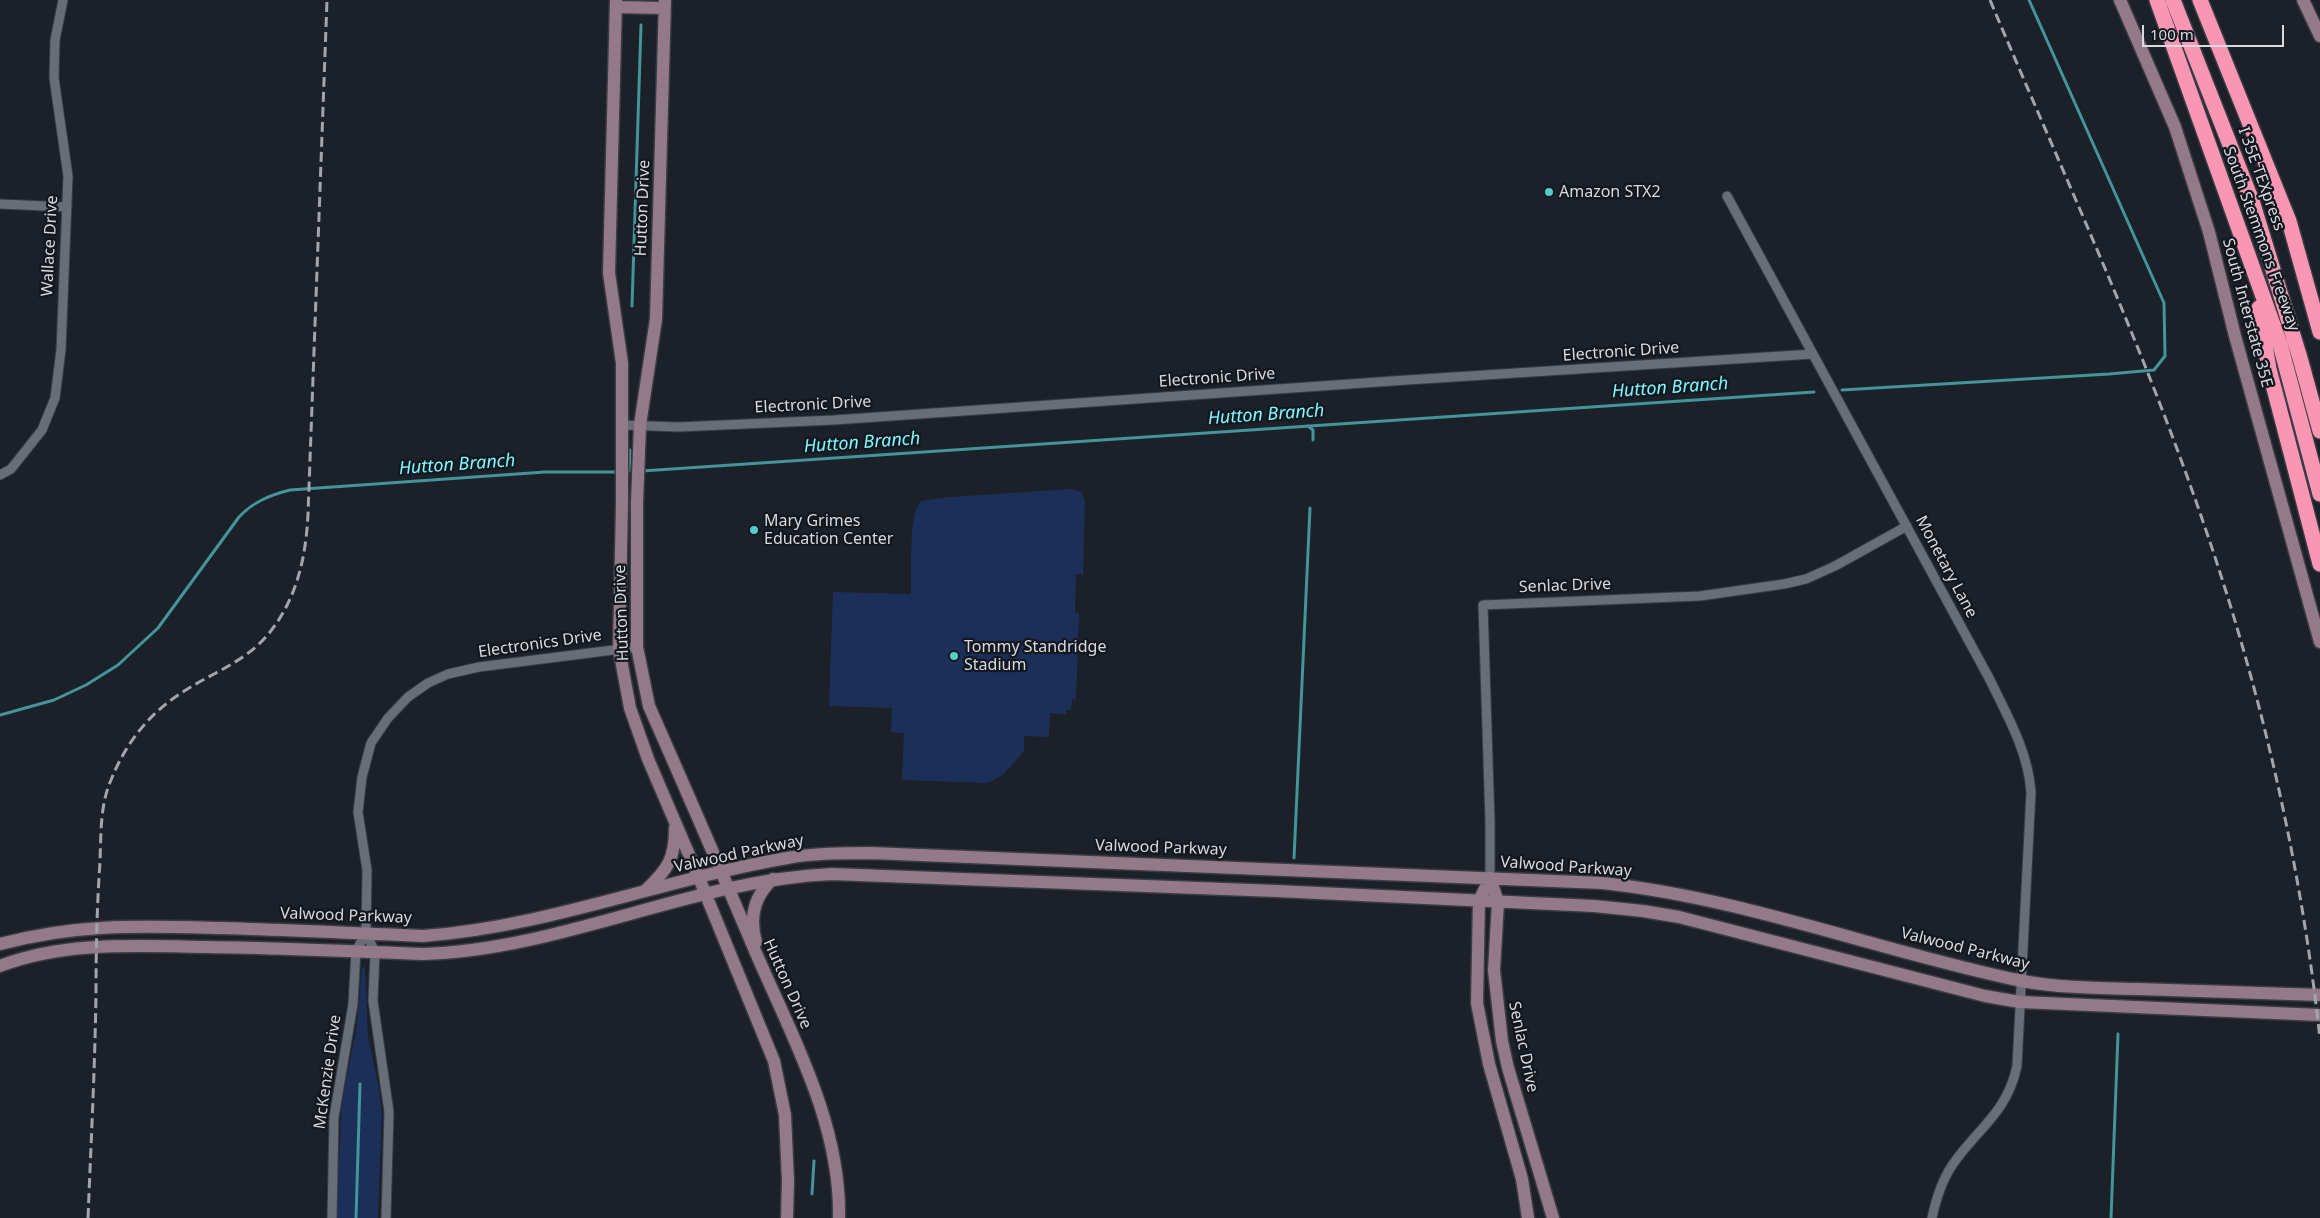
<!DOCTYPE html>
<style>
body{margin:0}
#map{position:relative;width:2320px;height:1218px;overflow:hidden;background:#1c2129;font-family:"Noto Sans",sans-serif}
canvas{display:block}
.scale{position:absolute;left:2142px;top:25px;width:142px;height:22px;box-sizing:border-box;border:2px solid #d7dadf;border-top:0;padding-left:6px;font-size:15px;line-height:18px;white-space:nowrap;color:#d7dadf;-webkit-text-stroke:4px #13171f;paint-order:stroke}
</style>
<div id="map">
<canvas width="2320" height="1218"></canvas>
<div class="scale">100 m</div>
</div>
<script>
const ctx = document.querySelector('canvas').getContext('2d');
ctx.lineJoin = 'round';
function paint(path, color) { ctx.fillStyle = color; ctx.fill(path, 'evenodd'); }
function strokePath(path, color, width, dash) { ctx.strokeStyle = color; ctx.lineWidth = width; ctx.lineCap = dash ? 'butt' : 'round'; ctx.setLineDash(dash || []); ctx.stroke(path); }
function drawText(font, color, halo, rows, align = 'center') {
  ctx.font = font + ' "Noto Sans",sans-serif'; ctx.lineWidth = 4.5; ctx.setLineDash([]); ctx.textBaseline = 'middle'; ctx.strokeStyle = halo; ctx.fillStyle = color; for (const [text, x, y, turn = 0] of rows) {
    ctx.save(); ctx.translate(x, y); ctx.rotate((+turn || 0) * Math.PI / 180); ctx.textAlign = isNaN(turn) ? turn : align; if (halo) ctx.strokeText(text, 0, 0); ctx.fillText(text, 0, 0); ctx.restore();
  }
}
paint(new Path2D(`
 M1072,489l9,3 4,8 -2,76 -2,-2h-5l-1,39h4l-3,87 -4,-1 -1,11h-5v4l-16,-1 -1,24 -25,-1v15l-21,24 -15,8 -86,-3 2,-47 -13,-1 1,-24 -63,-2 4,-114 78,2c1,-19 -3,-82 10,-93l29,-4z
 M365,967l3,70 11,51 3,28 -4,102h-42l6,-121 14,-65 6,-64z`), '#1b2f59');
strokePath(new Path2D(`
 M632,306l9,-281
 M1842,390l267,-16 45,-4 11,-14 -1,-53 -135,-303
 M1308,426l5,4v10
 M629,471l1,-21
 M642,471l1172,-79
 M0,715l54,-15 32,-15 32,-20 40,-37 81,-111c14,-15 31,-22 51,-27l255,-18h73
 M1294,858l16,-350
 M812,1194l2,-33
 M356,1218l4,-134
 M2111,1218l7,-184`), '#429598', 3);
const street = new Path2D(`
 M1727,196l262,482c18,37 39,73 42,114l-14,274c-10,47 -39,62 -64,98 -11,16 -17,35 -21,54
 M0,204l67,3
 M623,425l55,2 156,-7 573,-40 406,-26
 M0,475l11,-6 31,-39 13,-32 6,-48 7,-174 -14,-98 1,-38 8,-40
 M1490,878v-56l-7,-217 217,-9 84,-12 22,-5 29,-13 72,-40
 M332,1218l2,-101 19,-113 3,-53 10,-18
 M386,1218l3,-106 -16,-111 2,-49 -9,-19 1,-63 -9,-58 4,-35 9,-34 17,-25 20,-21 20,-14 20,-9 31,-7 158,-20`);
const secondary = new Path2D(`
 M616,0l-7,273 13,90v140l-3,146 11,59 18,51 51,119 75,183 11,54 3,66 -1,37
 M665,0l-9,319 -16,106 -3,77v145l12,59c34,77 68,155 101,233 37,89 91,180 89,279
 M2120,0l55,127 34,105 26,104 85,306
 M2303,0l17,36
 M616,7l48,1
 M1490,878l8,24 -4,68 8,71 6,27 45,150
 M1490,878l-11,23 -2,102 12,61 33,115 6,39
 M646,890c22,-21 29,-31 29,-62
 M756,942c-7,-25 -2,-46 17,-63
 M0,944c79,-21 142,-18 222,-16 67,2 134,5 201,8 124,-9 242,-57 364,-78 28,-5 56,-5 84,-5l731,30c143,15 279,69 420,98 38,7 77,7 116,8 61,2 122,4 182,6
 M0,966c65,-25 138,-20 206,-19 72,1 144,4 216,7 140,-4 270,-74 410,-80l444,17 318,15 49,5 36,6 306,79 35,6 300,13`);
const highway = new Path2D(`
 M2157,0l123,344 40,150
 M2173,0l79,201 48,157 20,73
 M2200,0l89,221 31,111
 M2259,308l10,61 51,195`);
strokePath(street, '#393c42', 11);
strokePath(secondary, '#393c42', 15);
strokePath(highway, '#393c42', 18);
strokePath(street, '#686d77', 9);
strokePath(secondary, '#947989', 12);
strokePath(highway, '#f996b4', 15);
strokePath(new Path2D(`
 M1990,0c69,164 144,326 203,493 63,176 107,360 127,546
 M88,1218c3,-75 7,-151 8,-226 0,-43 1,-87 4,-130 1,-28 0,-57 11,-82 16,-40 41,-70 78,-92 28,-17 60,-29 81,-56 27,-34 36,-75 38,-118l19,-514`), '#a2a5ab', 3, [10, 5]);
for (const [x, y, r, color] of [
 [1549,192,5,"#52cdcc"],
 [754,530,5,"#52cdcc"],
 [954,656,5,"#52cdcc"]
]) { const dot = new Path2D(); dot.arc(x, y, r, 0, 2 * Math.PI); ctx.fillStyle = color; ctx.fill(dot); strokePath(dot, '#13171f', 2); }
drawText('16px', '#d7dadf', '#13171f', [
 ["I 35E TEXpress",2261,179,70],
 ["Hutton Drive",643,208,-88],
 ["South Stemmons Freeway",2261,239,70],
 ["Wallace Drive",50,246,-87],
 ["South Interstate 35E",2247,313,75],
 ["Electronic Drive",1621,352,-4],
 ["Electronic Drive",1217,378,-4],
 ["Electronic Drive",813,405,-3],
 ["Monetary Lane",1946,567,62],
 ["Senlac Drive",1565,586,-2],
 ["Hutton Drive",622,613,-92],
 ["Electronics Drive",540,644,-8],
 ["Valwood Parkway",1161,848,2],
 ["Valwood Parkway",739,854,-12],
 ["Valwood Parkway",1566,867,4],
 ["Valwood Parkway",346,916,2],
 ["Valwood Parkway",1965,949,14],
 ["Hutton Drive",787,984,66],
 ["Senlac Drive",1523,1047,78],
 ["McKenzie Drive",328,1072,-82]
]);
drawText('16px', '#d7dadf', '#13171f', [
 ["Amazon STX2",1559,192],
 ["Mary Grimes",764,521],
 ["Education Center",764,539],
 ["Tommy Standridge",964,647],
 ["Stadium",964,665]
], 'left');
drawText('italic 18px', '#7dfafd', '#13171f', [
 ["Hutton Branch",1670,388,-4],
 ["Hutton Branch",1266,415,-4],
 ["Hutton Branch",862,443,-4],
 ["Hutton Branch",457,465,-4]
]);
</script>
